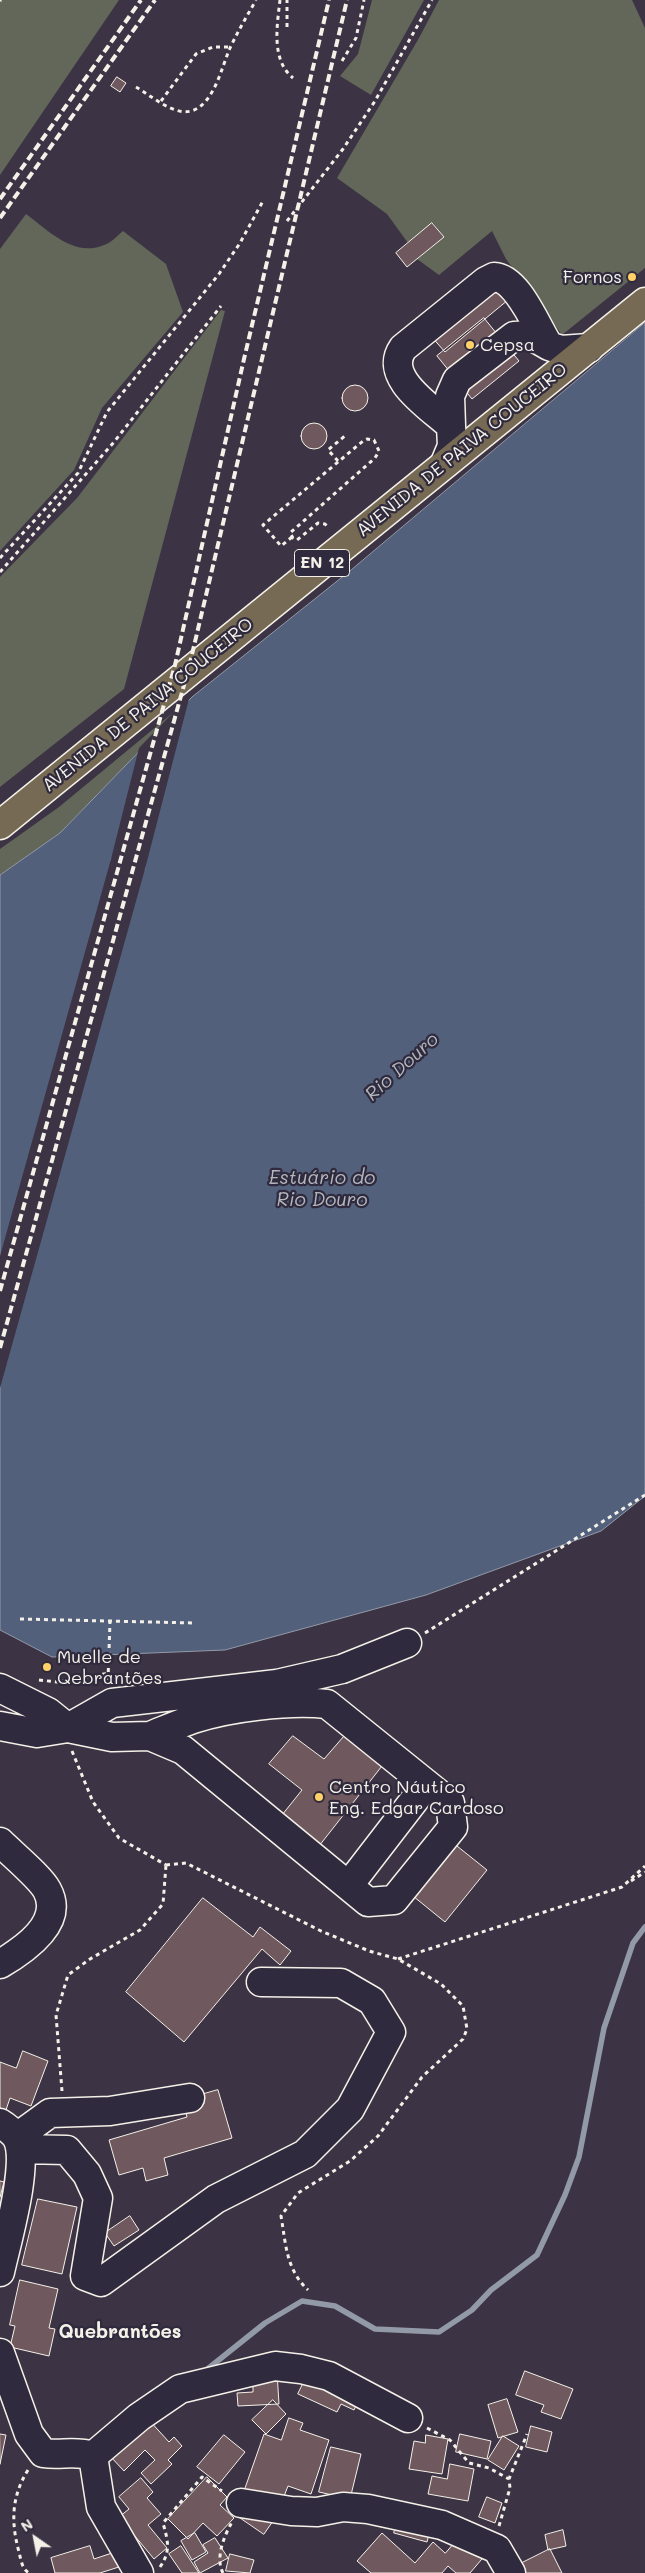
<!DOCTYPE html>
<meta charset="utf-8">
<style>
body{margin:0}
#map{position:relative;width:645px;height:2573px;overflow:hidden;background:#3c3344;font-family:Mali,sans-serif}
canvas{display:block}
.north{position:absolute;left:10px;top:2513px;width:50px;height:50px;-webkit-text-stroke:4px #2f2a3d;paint-order:stroke;rotate:327deg;font-size:14px;font-weight:700;line-height:20px;text-align:center;color:#f4f1e8}
.north::after{content:'';display:block;margin:auto;width:18px;height:22px;background:#f4f1e8;clip-path:polygon(50% 0,100% 100%,50% 72%,0 100%)}
</style>
<div id="map">
<canvas width="645" height="2573"></canvas>
<div class="north">N</div>
</div>
<script>
const ctx = document.querySelector('canvas').getContext('2d');
ctx.lineJoin = 'round';
function paint(path, color) { ctx.fillStyle = color; ctx.fill(path, 'evenodd'); }
function strokePath(path, color, width, dash) { ctx.strokeStyle = color; ctx.lineWidth = width; ctx.lineCap = dash ? 'butt' : 'round'; ctx.setLineDash(dash || []); ctx.stroke(path); }
function drawText(font, color, halo, rows, align = 'center') {
  ctx.font = font + ' Mali,sans-serif'; ctx.lineWidth = 4.5; ctx.setLineDash([]); ctx.textBaseline = 'middle'; ctx.strokeStyle = halo; ctx.fillStyle = color; for (const [text, x, y, turn = 0] of rows) {
    ctx.save(); ctx.translate(x, y); ctx.rotate((+turn || 0) * Math.PI / 180); ctx.textAlign = isNaN(turn) ? turn : align; if (halo) ctx.strokeText(text, 0, 0); ctx.fillText(text, 0, 0); ctx.restore();
  }
}
paint(new Path2D(`
 M0,0h119l-119,175z
 M372,0h52l-53,95 -31,-19 18,-22z
 M439,0h193l13,28v240l-83,67 -56,-76 -14,-28 -53,44 -22,-16 27,-22 -11,-14 -25,20 -21,-29 -50,-36 82,-140z
 M26,214c22,16 48,44 78,31 7,-2 13,-9 19,-14l43,33 17,48 -81,96 -28,62 -74,81v-302z
 M221,310l4,1 -101,378 -124,98v-210l77,-79z
 M192,697l-132,136 -60,42v-26l59,-42z`), '#626759');
const water = new Path2D(`
 M645,323v1173l-44,35 -175,64 -201,55 -173,7 -52,-27v-755l60,-42 132,-136 159,-127zM133,847l11,8 1,14 -8,10 -14,2 -10,-9 -2,-13 8,-11z`);
paint(water, '#53607c');
strokePath(water, '#939aa7', 1);
paint(new Path2D(`
 M190,695l-45,174 -145,519v-132l111,-397 28,-111zM132,849l9,7 2,12 -7,9 -12,1 -9,-7 -1,-11 7,-9z`), '#3c3344');
strokePath(new Path2D(`
 M205,2371l60,-48 37,-22 33,5 40,23 64,3 33,-22 19,-20 46,-35 28,-60 14,-38 25,-129 29,-85 12,-16`), '#939aa7', 5.5);
const building = new Path2D(`
 M117,77l9,6 -6,9 -9,-6z
 M432,223l12,14 -37,30 -11,-14z
 M505,283l9,12 -69,57 -15,-17z
 M484,318l35,43 -47,38 -35,-43z
 M342 398a13 13 0 1 1 26 0a13 13 0 1 1-26 0Z
 M301 436a13 13 0 1 1 26 0a13 13 0 1 1-26 0Z
 M293,1736l31,23 20,-23 38,30 -63,80 -37,-31 20,-25 -33,-26z
 M452,1842l35,28 -42,52 -37,-30z
 M203,1898l50,39 7,-10 31,24 -11,14 -18,-16 -78,93 -58,-50z
 M23,2051l25,10 -17,45 -21,-8 -4,12 -6,-2v-46l16,6z
 M218,2090l14,48 -68,20 4,17 -22,6 -3,-13 -24,7 -10,-35 78,-23 -4,-17z
 M0,2181l4,1 -4,15z
 M38,2199l39,8 -15,67 -40,-9z
 M130,2216l9,14 -25,16 -9,-13z
 M20,2280l38,9 -9,39 6,1 -6,27 -39,-9 5,-21 -5,-1z
 M310,2370l51,25 -7,15 -13,-6 -4,8 -39,-18z
 M525,2371l48,18 -12,30 -20,-7 3,-7 -28,-10z
 M277,2372l2,32 -41,2 -1,-13 16,-1v-19z
 M507,2399l11,33 -20,6 -10,-33z
 M273,2400l13,14 -20,20 -14,-14z
 M289,2418l14,5 -3,7 29,10 -18,54 -23,-8 -7,18 -37,-13 20,-57 17,6z
 M148,2419l21,23 5,-5 8,9 -14,14 4,4 -21,20 -10,-11 14,-13 -10,-10 -21,21 -14,-15z
 M531,2426l21,6 -5,20 -21,-5z
 M0,2434l6,1 -6,29z
 M460,2434l31,7 -4,18 -31,-7z
 M224,2435l21,17 -26,32 -22,-17z
 M426,2435l22,4 -6,35 -33,-5 5,-28 11,2z
 M503,2436l16,10 -15,24 -16,-10z
 M331,2447l30,7 -11,45 -31,-7z
 M450,2464l24,5 -6,32 -40,-7 4,-18 15,3z
 M207,2477l20,20 -7,8 14,13 -17,18 -14,-13 -15,16 -20,-20z
 M141,2478l12,14 -6,6 14,16 -13,11 19,23 -13,11 -35,-42 10,-8 -10,-12z
 M487,2497l15,6 -7,20 -16,-6z
 M400,2514l32,9 -5,19 -33,-9z
 M236,2515l37,6 -9,13z
 M563,2530l3,16 -18,4 -3,-15z
 M464,2532l23,21 -17,20h-14l-8,-7 -6,7h-71l-14,-12 25,-28 33,30 18,-21 12,11z
 M195,2533l11,19 -14,8 -11,-19z
 M215,2538l13,20 -28,15 -6,-11 14,-9 -5,-8z
 M90,2546l4,13 24,-8 4,15 -22,7h-45l-4,-15z
 M181,2546l18,27h-17l-13,-19z
 M550,2549l12,24h-44l-4,-6z
 M230,2554l24,6 -4,13 -24,-2z`);
paint(building, '#6f595e');
strokePath(building, '#f4f1e8', 1);
const minor = new Path2D(`
 M451,426l-1,-30 7,-16 57,-44 16,-1 19,11
 M445,463l7,-17 -1,-20c-19,-18 -69,-48 -48,-78l83,-67 8,-4c24,1 42,49 55,69l12,4 28,-2
 M0,1688l48,24 20,16 44,9 38,-1 33,14 185,152 26,-2 59,-73 -3,-24 -123,-99c-38,-4 -98,3 -134,15 -14,5 -28,11 -43,17
 M0,1726l37,7 31,-5 44,-25 165,-19 65,-15 65,-26
 M0,1842c12,12 40,35 47,48 18,33 -23,60 -47,74
 M349,1885l77,-100
 M0,2123c5,3 14,10 17,15 13,25 -11,106 -17,134
 M17,2137l33,-24 60,-2 80,-13
 M21,2149l46,1 20,24 11,24 -13,78 16,6 115,-83 89,-45 45,-45 41,-77 -19,-31 -31,-18 -80,-1
 M0,2353l29,81 14,19c19,3 30,-3 50,3
 M93,2456l46,-39 41,-28 95,-23 26,3 28,7 79,42
 M93,2456l8,51 38,66
 M241,2503l50,8 26,1 26,-5 25,2 74,16 55,24 14,24`);
const major = new Path2D(`
 M0,825l645,-523`);
strokePath(minor, '#f4f1e8', 31);
strokePath(major, '#f4f1e8', 31);
strokePath(new Path2D(`
 M280,0c-3,26 -9,60 13,78
 M0,1l1,-1
 M287,27v-27
 M342,61l14,-23 8,-38
 M136,87c14,8 38,29 55,24 23,-6 31,-45 39,-63 8,-17 17,-32 26,-48
 M161,101l35,-47 17,-7h17
 M287,221l56,-72 32,-48 57,-101
 M338,461l-10,-11 18,-15
 M292,537l-11,9 -18,-21 100,-84 4,-2 7,1 5,11 -4,7 -85,75 3,5 4,2 21,-17 7,1 4,4
 M0,558l78,-85 29,-61 112,-138 21,-31 23,-42
 M0,572l114,-130 107,-136
 M20,1619l175,4
 M425,1633l220,-138
 M39,1680l18,2 53,-9
 M108,1680l2,-59
 M72,1751l21,51 26,36 47,27
 M166,1865l20,-2 135,68 48,20 29,8 43,25 22,22 4,23 -4,10 -41,38 -44,59 -28,25 -52,32 -17,23c5,29 5,53 27,74
 M631,1881l14,-9
 M398,1959l224,-72 23,-21
 M62,2091l-6,-76 12,-40 22,-16 50,-29 23,-26 3,-39
 M427,2428l23,12 19,23 20,5 20,11
 M28,2470c-17,27 -17,53 -9,82 2,8 3,17 10,21
 M499,2526l11,-38 -1,-9 18,-45
 M160,2567c11,-16 8,-26 3,-44l39,-46 20,14
 M223,2573c-8,-15 1,-37 9,-51`), '#f4f1e8', 3, [4, 4]);
strokePath(minor, '#2f2a3d', 28);
strokePath(major, '#766a54', 28);
strokePath(new Path2D(`
 M0,199l141,-199
 M0,218l155,-218
 M0,1291l175,-626 69,-306 85,-359
 M0,1348l189,-681 158,-667`), '#f4f1e8', 4, [8, 4]);
for (const [x, y, r, color] of [
 [632,277,5,"#ffd166"],
 [470,345,5,"#ffd166"],
 [47,1667,5,"#ffd166"],
 [319,1797,5,"#ffd166"]
]) { const dot = new Path2D(); dot.arc(x, y, r, 0, 2 * Math.PI); ctx.fillStyle = color; ctx.fill(dot); strokePath(dot, '#2f2a3d', 2); }
for (const [x, y, w] of [
 [322,563,55]
]) { const box = new Path2D(); box.roundRect(x - w / 2, y - 13.5, w, 27, 4); ctx.fillStyle = '#2f2a3d'; ctx.fill(box); strokePath(box, '#f4f1e8', 1); }
drawText('bold 16px', '#f4f1e8', null, [
 ["EN 12",322,563]
]);
drawText('18px', '#f4f1e8', '#2f2a3d', [
 ["Fornos",622,277,"right"],
 ["Cepsa",480,345],
 ["Muelle de",57,1657],
 ["Qebrantões",57,1678],
 ["Centro Náutico",329,1787],
 ["Eng. Edgar Cardoso",329,1808]
], 'left');
drawText('18px', '#f4f1e8', '#2f2a3d', [
 ["AVENIDA DE PAIVA COUCEIRO",462,450,-39],
 ["AVENIDA DE PAIVA COUCEIRO",148,705,-39]
]);
drawText('italic 19px', '#b4b7bd', '#2f2a3d', [
 ["Rio Douro",402,1067,-42],
 ["Estuário do",322,1178],
 ["Rio Douro",322,1200]
]);
drawText('bold 19px', '#f4f1e8', '#2f2a3d', [
 ["Quebrantões",120,2332]
]);
</script>
